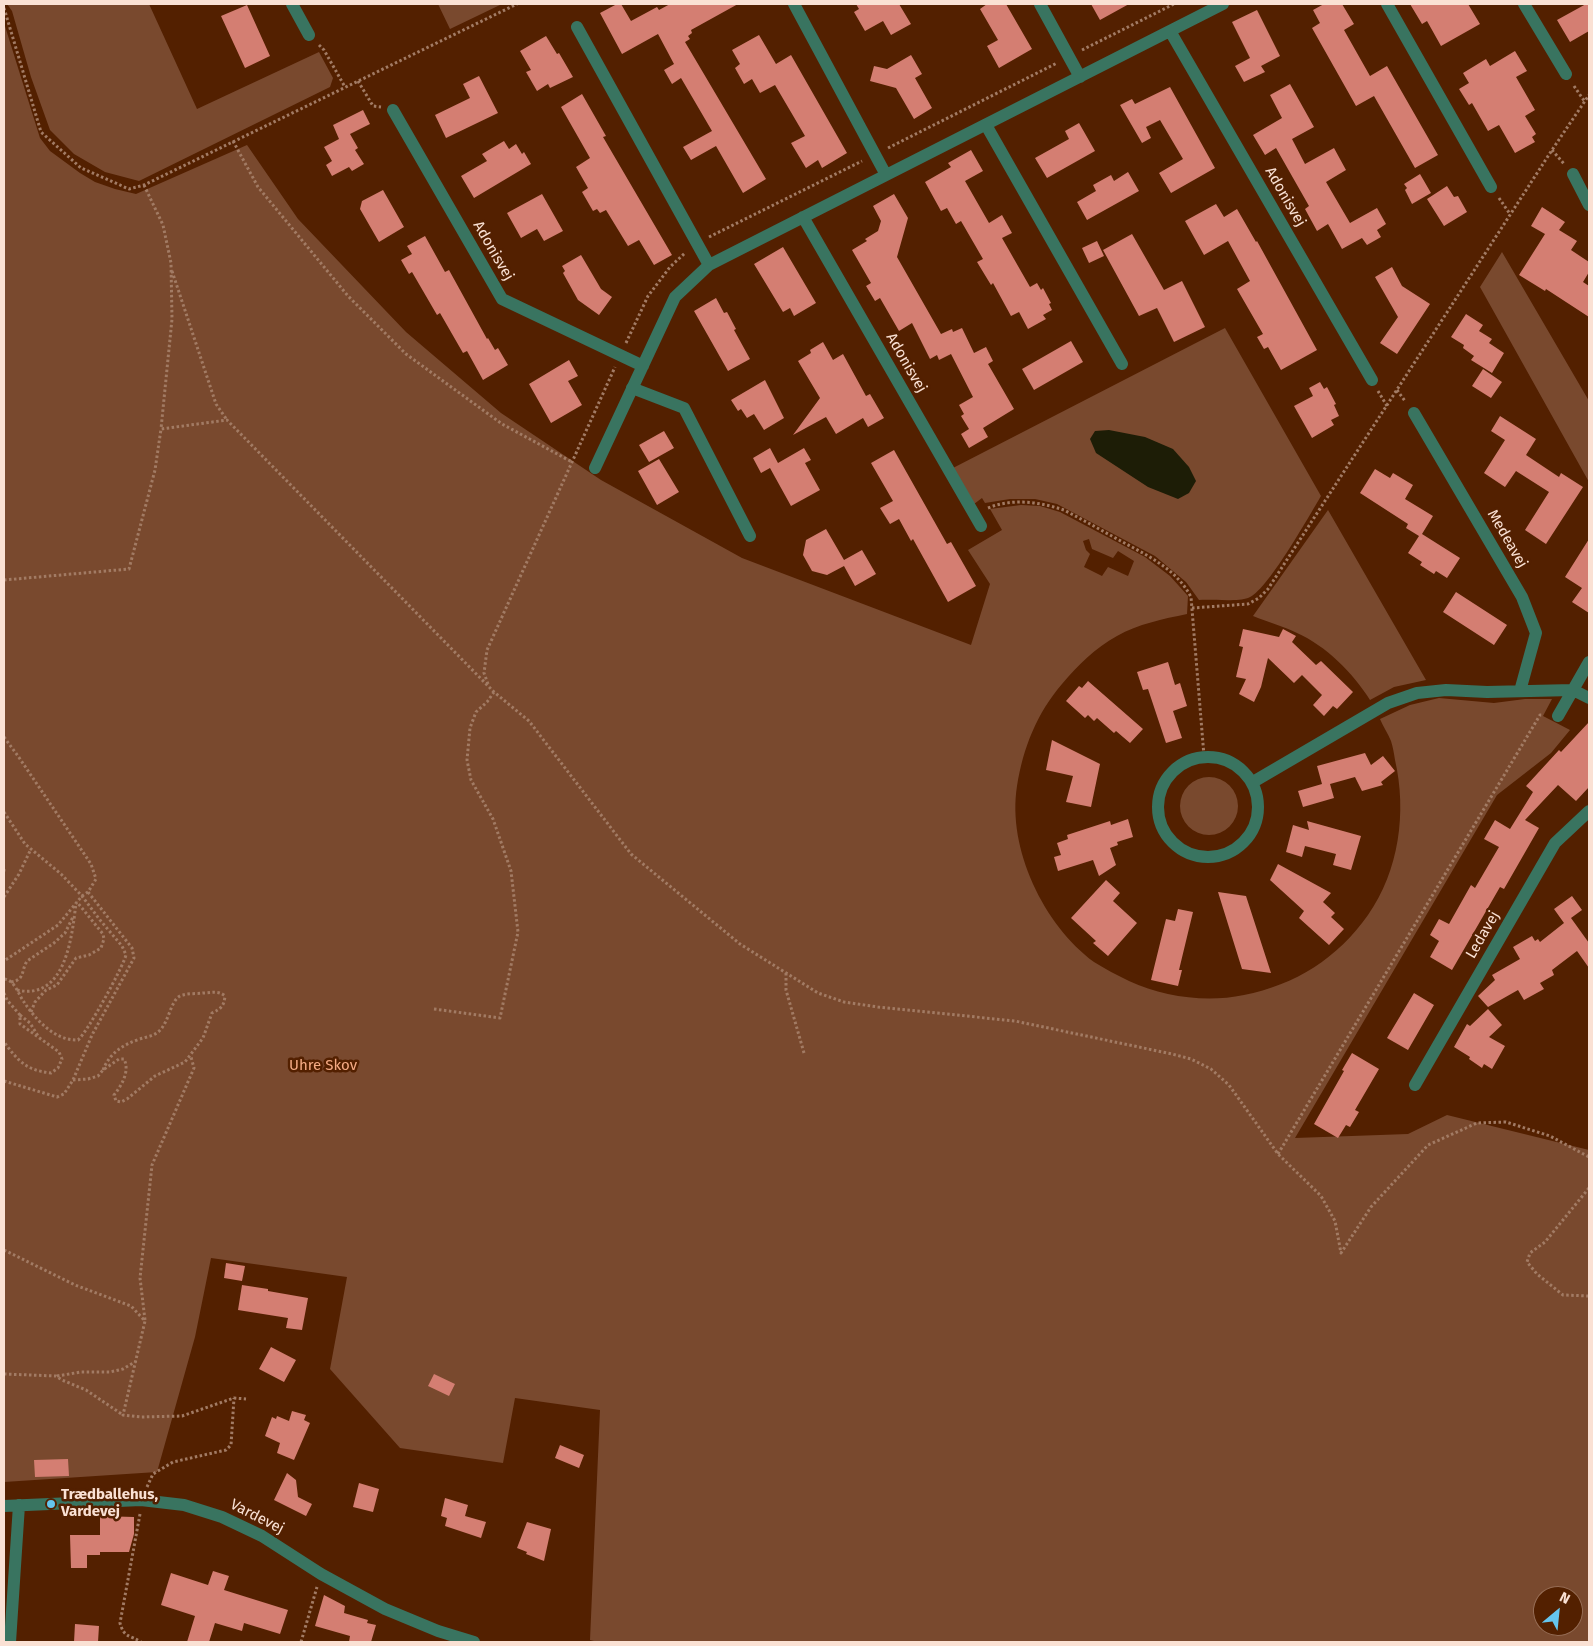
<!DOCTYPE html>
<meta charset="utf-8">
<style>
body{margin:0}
#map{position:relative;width:1593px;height:1646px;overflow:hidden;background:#532000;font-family:"Fira Sans",sans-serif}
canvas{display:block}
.frame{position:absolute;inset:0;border:5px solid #fae1d4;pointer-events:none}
.north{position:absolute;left:1533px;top:1586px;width:50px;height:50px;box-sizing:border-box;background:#532000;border:1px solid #966d55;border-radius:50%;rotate:28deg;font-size:14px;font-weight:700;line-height:20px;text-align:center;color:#fae1d4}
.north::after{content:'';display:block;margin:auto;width:18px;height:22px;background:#65c5ee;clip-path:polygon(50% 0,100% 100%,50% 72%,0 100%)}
</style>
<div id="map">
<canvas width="1593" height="1646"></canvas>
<div class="frame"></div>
<div class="north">N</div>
</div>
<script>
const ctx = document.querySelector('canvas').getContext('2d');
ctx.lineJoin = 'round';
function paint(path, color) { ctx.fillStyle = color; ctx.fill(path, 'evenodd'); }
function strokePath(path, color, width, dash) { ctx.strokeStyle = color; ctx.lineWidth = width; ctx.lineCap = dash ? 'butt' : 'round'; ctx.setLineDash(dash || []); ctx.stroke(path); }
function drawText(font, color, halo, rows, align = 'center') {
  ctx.font = font + ' "Fira Sans",sans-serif'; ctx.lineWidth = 5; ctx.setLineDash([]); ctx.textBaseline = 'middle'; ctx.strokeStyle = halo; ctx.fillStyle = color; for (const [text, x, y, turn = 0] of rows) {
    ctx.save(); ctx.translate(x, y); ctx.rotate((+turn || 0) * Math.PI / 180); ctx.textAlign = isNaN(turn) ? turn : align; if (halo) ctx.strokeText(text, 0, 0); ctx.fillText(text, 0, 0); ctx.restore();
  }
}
paint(new Path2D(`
 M7,4h142l48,105 122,-57 14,26 -3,9 -191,94 -34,-9 -31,-18 -24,-24 -19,-53 -19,-66z
 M438,4h64l-52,25z
 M4,23l36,115 10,13 30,22 15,9 20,7 21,5 111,-49 51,74 108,113 95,81 100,67 141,78 229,87 19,-61 -22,-34 34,-20 -12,-21 31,-4 19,1 20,6 85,45 25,19 18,20 -1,18c-24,5 -49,10 -70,22 -22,12 -39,29 -55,48 -25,29 -39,64 -45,102 -10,63 27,139 77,176 11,7 23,13 35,19 35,16 77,22 115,14 51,-10 94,-37 124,-80 31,-44 39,-103 27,-155 -1,-6 -2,-13 -4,-19 -3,-7 -8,-15 -11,-22l30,-14 29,-7 55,5 31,-4h27l-9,17 27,14 -19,23 -54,42 -202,343 113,-4 39,-19 142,35v492h-991l-8,-2 10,-230 -85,-12 -12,65 -103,-15 -70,-79 17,-92 -136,-19 -16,79 -38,135 -153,10zM1089,539l3,10 21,9 5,-7 16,10 -6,15 -20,-9 -6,9 -18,-9 6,-13 -4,-4 -3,-9zM1543,1596h30v30h-30z
 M1502,252l87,149v81l-109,-195z
 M1225,328l96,168c-12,20 -55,97 -73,102 -11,4 -37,1 -49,2l-13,-18 -31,-26 -98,-52 -22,-5h-25l-25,4 -3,-5 -8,6 -21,-36z
 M1328,510l98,170 -32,7 -24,13c-16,-26 -45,-55 -73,-67 -14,-7 -29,-11 -44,-17z
 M1180 806a29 29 0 1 1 58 0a29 29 0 1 1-58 0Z`), '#79492e');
paint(new Path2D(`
 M1109,430l36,7 28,12 16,18 7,14 -7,12 -11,6 -30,-12 -52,-34 -6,-14 5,-8z`), '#1d1d06');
paint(new Path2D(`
 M617,4h4l10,17 26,-14 2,3 11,-6h68l-47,26 1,3 -4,3 2,3 -5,3 81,137 -23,14 -27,-47 -25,14 -8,-13 29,-16 -31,-53 -9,6 -8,-14 10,-6 -16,-30 -36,20 -22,-41z
 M856,4h43l12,20 -20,11 -8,-14 -18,10 -11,-19 5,-3z
 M987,4h19l26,45 -33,19 -12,-22 11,-6 -18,-31z
 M1091,4h38l-29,16z
 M1324,4h18l12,20 -10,6 26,46 17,-10 51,89 -23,13 -41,-72 -18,10 -44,-78 8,-5 -7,-13z
 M1410,4h58l12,20 -39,22 -14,-25 -5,3z
 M1586,4h3v27l-19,11 -13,-22z
 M247,5l23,51 -25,12 -24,-52z
 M1257,10l23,46 -19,10 4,6 -21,10 -9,-16 15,-8 -18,-36z
 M759,35l17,29 15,-9 56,98 -25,15 -4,-8 -12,8 -15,-25 14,-7 -30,-51 -15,8 -8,-14 -8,5 -9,-16 5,-4 -8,-14z
 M546,36l11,18 2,-1 14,24 -23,11 -2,-4 -11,7 -11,-19 5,-2 -11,-19z
 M1515,51l12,20 -11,6 19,33 -10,6 11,18 -4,3 3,5 -20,11 -16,-28 -11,6 -16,-28 -3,2 -10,-16 10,-6 -6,-10 23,-14 4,7z
 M911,55l11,19 -7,4 17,30 -18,11 -18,-31 -26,-7 4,-15 13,3z
 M479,76l19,37 -52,25 -11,-23 35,-17 -7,-14z
 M1290,84l24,43 -22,12 13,25 29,-16 12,22 -20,12 24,41 27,-15 9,16 -9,6 4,7 -14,8 -5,-7 -20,11 -14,-25 -11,7 -12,-22 4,-3 -33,-58 -11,7 -12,-20 29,-17 -12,-23z
 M1170,87l45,81 -44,25 -12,-20 24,-14 -23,-39 -14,7 5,11 -9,5 -22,-38 12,-6 3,5z
 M582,94l24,42 -3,1 69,118 -18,10 -15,-25 -11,6 -22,-36 -6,3 -3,-4 -4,2 -11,-19 6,-4 -12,-21 14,-9 -29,-51z
 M363,110l7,14 -20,10 8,14 -3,2 9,14 -12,7 -3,-4 -17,9 -6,-11 6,-4 -8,-14 15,-8 -6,-14z
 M1079,123l16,28 -48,27 -12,-20 34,-19 -4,-8z
 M504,141l5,8 7,-5 6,10 2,-2 7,12 -57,34 -13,-22 26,-15 -5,-7z
 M971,150l12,21 -18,10 24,42 13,-8 10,18 -10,5 28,49 7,-4 4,7 2,-2 8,15 -2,1 3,6 -9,5 3,4 -18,10 -9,-17 -8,4 -18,-33 -2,2 -14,-23 6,-3 -22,-38 -5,3 -9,-16 -6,3 -16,-29 26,-15 -3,-4z
 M1128,172l11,19 -52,29 -10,-18 19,-11 -3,-6 18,-10 3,6z
 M1420,174l11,19 -19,11 -7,-14 2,-2 -3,-4z
 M1447,186l7,11 4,-1 9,16 -23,14 -17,-27z
 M383,190l21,37 -25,15 -19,-33 2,-8z
 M542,194l21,37 -19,10 -7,-12 -16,9 -14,-25z
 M894,194l14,24 -11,39 44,77 11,-5 1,3 9,-4 12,25 12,-6 7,14 -5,3 26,45 -31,19 5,9 -19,11 -8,-14 8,-5 -8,-13 3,-2 -5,-9 14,-8 -22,-43 -12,6 -2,-5 -7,4 -18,-36 -13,8 -19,-33 -5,3 -9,-15 5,-3 -19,-33 15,-9 -2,-2 13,-8 3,-10 -8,-15z
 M1216,204l8,13 13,-8 19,33 1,-1 60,109 -36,20 -13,-23 -4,2 -7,-12 6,-3 -26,-45 13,-8 -22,-40 -24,14 -19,-34z
 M1542,207l23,15 -6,8 18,11 -6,9 18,12v10l-6,10 6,4v31l-43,-28 -1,2 -26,-16 26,-41 -14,-8z
 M1132,234l32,56 18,-9 23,46 -31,15 -17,-34 -18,8 -36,-66z
 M425,236l20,36 4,-2 38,69 1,-1 7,12 3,-2 10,17 -25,15 -16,-29 -4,2 -23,-40 -3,2 -25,-43 -3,2 -8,-14 11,-6 -5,-8z
 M1097,241l7,15 -15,7 -7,-15z
 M783,247l33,56 -22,13 -4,-8 -7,4 -29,-48z
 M581,255l20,34 11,8 -13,18 -21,-15 -15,-27 2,-2 -3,-5z
 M1392,267l10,19 28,18 -33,50 -17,-11 18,-26 -23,-40z
 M716,298l8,15 3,-1 9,17 -2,1 16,29 -22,12 -34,-60z
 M1466,314l17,11 -4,6 13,8 -3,4 15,10 -12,20 -21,-13 3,-4 -11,-8 1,-3 -13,-8z
 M1071,341l12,21 -49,28 -12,-21z
 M823,342l10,18 10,-6 23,42 4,-2 14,24 -16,9 -5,-9 -27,16 -10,-17 -33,18 27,-37 -22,-37 13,-8 -1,-3z
 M569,360l9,16 -10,5 14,24 -31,18 -22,-39z
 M1483,369l19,13 -11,16 -19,-12z
 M765,380l19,38 -20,12 -10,-16 -7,4 -6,-9 -3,2 -7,-11z
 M1320,382l4,7 3,-2 9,17 -2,1 5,11 -8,4 3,5 -22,13 -18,-32 19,-10 -4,-8z
 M1500,416l36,23 -10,16 33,22 2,-4 22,14 -37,57 -21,-14 24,-38 -33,-21 -11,16 -21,-14 21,-33 -14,-9z
 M664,431l10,17 -25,14 -10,-17z
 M770,448l8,15 26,-15 7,12 -6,3 15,27 -29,16 -21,-38 -9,5 -8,-15z
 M894,450l53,94 4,-2 25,44 -28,16 -35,-63 -2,2 -12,-22 -9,5 -10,-16 13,-7 -22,-38z
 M659,459l20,33 -22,13 -19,-34z
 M1375,469l15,9 3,-5 20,12 -8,14 28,17 -11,18 38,24 -13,20 -11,-7 -2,3 -14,-9 2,-3 -14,-9 11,-17 -13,-8 2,-4 -48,-31z
 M826,529l18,31 18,-10 14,24 -21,12 -11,-20 -17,9 -15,-4 -9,-16 3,-15z
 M1589,539v74l-17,-11 10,-14 -17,-11z
 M1456,592l51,33 -13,20 -51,-33z
 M1243,629l36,8 4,-8 13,7 -4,6 24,23 5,-4 32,31 -16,17 -4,-3 -9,10 -11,-11 9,-10 -20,-20 -8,8 -26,-25 -7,29 -7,15 -15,-8 7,-15 -10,-2 7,-30 -4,-1z
 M1168,662l7,23 5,-2 7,23 -14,5 9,27 -16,5 -18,-54 -5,1 -6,-18z
 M1088,681l55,48 -13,14 -14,-12 -2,2 -17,-15 -3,3 -6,-6 -3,3 -19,-17 13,-15 3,2z
 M1589,722v65l-13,14 -18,-16 -33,35 14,8 -35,61 -4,-2 -48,83 -22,-13 9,-16 -9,-6 9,-16 10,5 22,-39 4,3 24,-41 -15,-8 11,-19 15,9 23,-37 -7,-6 33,-36 2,2z
 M1052,740l48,24 -9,43 -25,-5 7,-26 -27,-6z
 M1365,753l6,12 12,-9 12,15 -14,11 2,3 -21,6 -7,-14 -25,7 4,14 -31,9 -5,-16 24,-7 -5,-18z
 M1128,819l5,18 -16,5 1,3 -8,3 6,17 -17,11 -6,-16 -35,11 -4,-14 7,-2 -4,-12 11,-4 -1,-4 43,-14 1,4z
 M1307,821l54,15 -10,34 -18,-5 3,-11 -31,-8 -3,11 -16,-5 7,-27 16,5z
 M1278,864l53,29 -8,9 12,11 -4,4 13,12 -15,16 -30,-27 5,-7 -34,-31z
 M1106,880l14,13 -7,8 24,22 -29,33 -15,-13 3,-2 -25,-23z
 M1218,892l28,4 25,77 -29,-4z
 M1572,896l10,14 -11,8 18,25v25l-12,-17 -25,19 2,5 -14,8 4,6 -20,11 -6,-10 -30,17 -10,-11 17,-16 -3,-5 28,-16 -7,-12 19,-11 3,5 3,-2 2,3 24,-19 -10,-14z
 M1178,909l15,3 -14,58h3l-4,16 -27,-6 15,-61 9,2z
 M1414,993l20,12 -26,45 -21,-12z
 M1488,1009l14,16 -13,12 16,9 -13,23 -8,-5 -2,4 -13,-9 1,-2 -16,-10 13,-23 3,2z
 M1352,1053l27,16 -24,41 4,2 -9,15 -4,-2 -8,13 -24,-14 30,-53 -2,-1z
 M226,1263l19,3 -3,15 -18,-3z
 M242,1285l26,4v2l40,7 -6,32 -16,-2 2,-10 -50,-8z
 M271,1347l25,13 -12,22 -25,-13z
 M434,1374l21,10 -6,12 -21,-10z
 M292,1411l14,4 -2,5 6,3 -16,37 -17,-7 3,-10 -15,-7 7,-19 4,2 1,-3 12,5z
 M560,1445l24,10 -5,13 -24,-10z
 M68,1459l1,17 -34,1 -1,-17z
 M287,1473l9,7 2,17 14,7 -6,12 -32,-16z
 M359,1483l20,6 -6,23 -20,-5z
 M445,1498l23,7 -3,11 21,6 -5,16 -36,-12 2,-8 -6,-2z
 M100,1516l34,1v17l-5,18h-29v3h-13v13h-16l-1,-33h30z
 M527,1522l24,7 -7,32 -18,-7 1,-2 -10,-4z
 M213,1571l16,5 -5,14 64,20 -8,24 -36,-11 -2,8 -27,-8 -6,19h-22l8,-26 -34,-11 10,-32 37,12z
 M324,1595l21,11 -1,7 24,7 -1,3 9,2 -5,17h-22l1,-6 -35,-10z
 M75,1624l24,2 -1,16h-24z`), '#d47e72');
strokePath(new Path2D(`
 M4,8l37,124 40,36 48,21 15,-4 373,-181
 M319,45l5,5 21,37
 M1082,50l92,-46
 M358,81l15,25 8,1
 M1574,86l11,16
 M233,141l25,46 90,109 58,58 96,70 70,38
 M888,148l169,-85
 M1552,150l13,15
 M144,185l19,40 8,38 1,56 -11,110
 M1499,198l11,16
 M709,237l153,-76
 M172,271l44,133 11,16
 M626,343l22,-47 22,-29 15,-14
 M1397,390l8,11
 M1378,391l9,15
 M988,508c24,-10 52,-6 76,2 19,10 37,20 55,30 27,15 57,28 72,57l13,159
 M4,580l125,-11 26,-99 6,-41 66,-9 267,272 35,29 102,133 109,90 78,49 26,9 34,5 137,14 157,33 19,5 20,10 18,16 49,69 43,42 14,25 6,32 30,-46 57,-62 49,-22 29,-1 44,14 39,21
 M1192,608l56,-4 11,-6 9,-9 284,-439 37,-55
 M488,684l-4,-11 3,-23 128,-283
 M4,737l14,19 73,108 5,15 -8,13 -6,4 -24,29 -54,36
 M4,812l21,32 36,30 21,22 18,24 22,26 4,9c-3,12 -39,78 -48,85 -23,1 -42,-20 -54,-38 -6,-8 -9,-22 -20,-23
 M4,869v3
 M4,897l15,-23 12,-25
 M786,973v17l18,63
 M11,982c14,-2 10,-11 16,-21l27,-18 11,-10 8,-16
 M17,990c49,11 55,-54 59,-87
 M4,993l3,7 13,15v9l39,28 3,7 -4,9 -7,5c-25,-3 -32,-11 -47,-31
 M434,1009l66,9 18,-86 -7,-61 -18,-52 -22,-39 -4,-20 3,-32 6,-16 11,-10 7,-10
 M31,1012l4,-10 11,-12 11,-5 19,-27 13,-3 12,-7 3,-9 -1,-5 -26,-32
 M20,1015l10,8 8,13
 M73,1080l15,-1 10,-3 5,-6 16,-11h5c6,12 -2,26 -10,36l2,6 5,1 6,-3 28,-23 30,-14 18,-24 9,-25c9,-4 12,-7 13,-17 -7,-6 -14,-3 -22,-3 -6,1 -14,0 -20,2 -13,2 -13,28 -25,37 -5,4 -12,5 -18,7 -18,6 -30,14 -37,31
 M4,1081l53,16 7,-3 9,-14 19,-45 42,-77 -2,-10 -44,-56
 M1278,1154l262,-439h3
 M1589,1188l-44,54 -15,11 -3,9 10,12 26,21 26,1
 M4,1250l71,35 56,21 14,15 -22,94 18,2 41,-1 52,-18 12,1
 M145,1320l-5,-42 12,-113 42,-97 -3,-11
 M4,1374l52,2 6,4 24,10 37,25
 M57,1376l24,-4h29l13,-3 12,-7
 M147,1487l6,-13 20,-12 53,-12 5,-5 3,-47
 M140,1514l-20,109c4,15 10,12 21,19
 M301,1642l16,-55`), '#a27b64', 3, [2.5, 2.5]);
strokePath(new Path2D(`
 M292,4l17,31
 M794,4l92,171
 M1040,4l40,73
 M1387,4l104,183
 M1524,4l42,70
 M577,27l132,238
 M1170,31l202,349
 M393,110l109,189 141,67
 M986,125l136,239
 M1573,174l16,31
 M803,217l178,309
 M632,388l52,20 66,128
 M1414,413l108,184 14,36 -16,58
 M595,468l80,-171 34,-32 514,-261
 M1558,716l31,-54
 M1158 807a50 50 0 1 1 100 0a50 50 0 1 1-100 0Z
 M1253,782l135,-79 29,-10 29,-3 41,2 86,-2 16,8
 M1415,1085l140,-242 34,-32
 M4,1506l137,-6 43,5 38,12 40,19 59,38 64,35 53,22 36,11
 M10,1642l9,-137`), '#397460', 12);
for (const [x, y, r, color] of [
 [51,1504,5,"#65c5ee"]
]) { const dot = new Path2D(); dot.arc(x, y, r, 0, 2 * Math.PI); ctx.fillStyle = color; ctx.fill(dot); strokePath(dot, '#532000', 2); }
drawText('15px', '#fae1d4', '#532000', [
 ["Adonisvej",1285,197,60],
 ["Adonisvej",493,251,60],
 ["Adonisvej",906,363,60],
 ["Medeavej",1507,539,60],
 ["Ledavej",1483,935,-60],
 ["Vardevej",257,1517,27]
]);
drawText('15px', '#f5ab84', '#532000', [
 ["Uhre Skov",323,1066]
]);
drawText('bold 15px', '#fae1d4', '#532000', [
 ["Trædballehus,",61,1495],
 ["Vardevej",61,1512]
], 'left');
</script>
